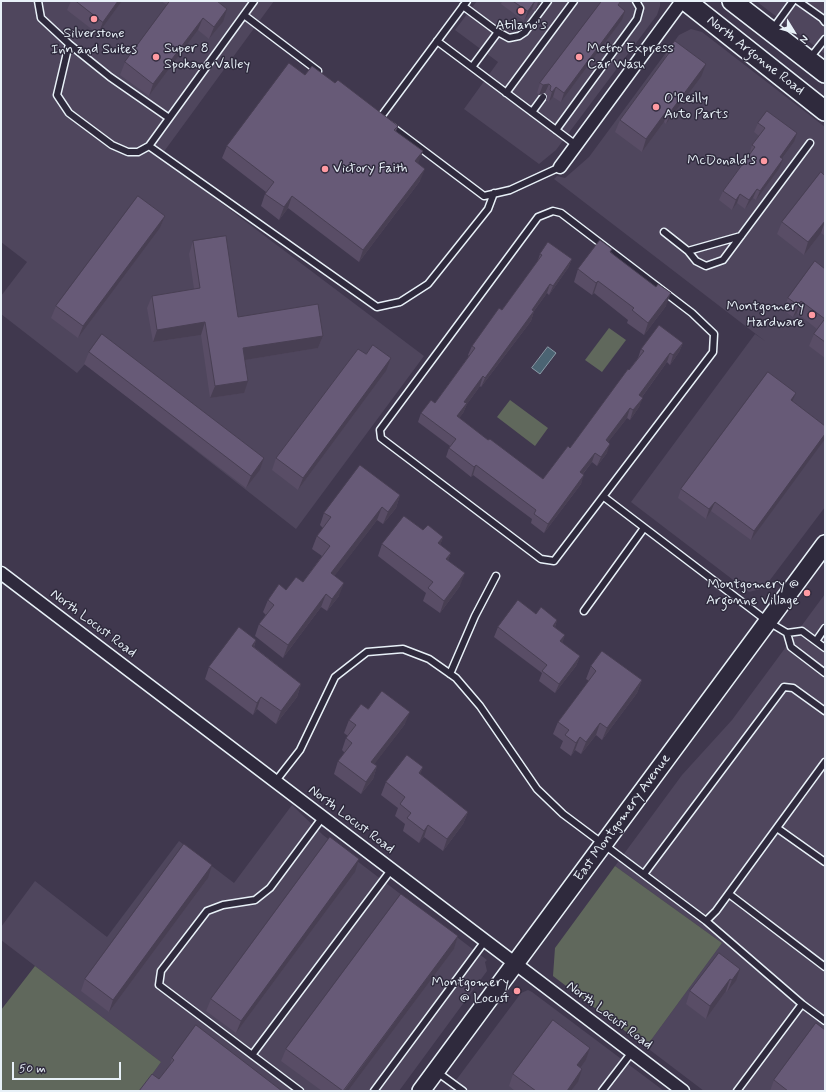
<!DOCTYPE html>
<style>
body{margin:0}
#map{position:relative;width:826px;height:1092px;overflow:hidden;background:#40384e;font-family:Mynerve,sans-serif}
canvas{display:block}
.frame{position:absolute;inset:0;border:2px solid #e8f1f8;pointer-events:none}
.north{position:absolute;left:774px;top:12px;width:40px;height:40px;-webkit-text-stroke:3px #2f2a3d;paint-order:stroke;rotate:127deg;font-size:11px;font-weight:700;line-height:16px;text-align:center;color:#e8f1f8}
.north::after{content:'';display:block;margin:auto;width:14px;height:18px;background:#e8f1f8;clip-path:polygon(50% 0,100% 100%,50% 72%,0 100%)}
.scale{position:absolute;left:12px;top:1062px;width:109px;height:18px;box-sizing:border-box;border:2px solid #e8f1f8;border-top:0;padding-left:5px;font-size:12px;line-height:14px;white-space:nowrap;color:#e8f1f8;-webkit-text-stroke:3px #2f2a3d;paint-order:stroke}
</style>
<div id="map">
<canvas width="826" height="1092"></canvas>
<div class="frame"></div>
<div class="north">N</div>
<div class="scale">50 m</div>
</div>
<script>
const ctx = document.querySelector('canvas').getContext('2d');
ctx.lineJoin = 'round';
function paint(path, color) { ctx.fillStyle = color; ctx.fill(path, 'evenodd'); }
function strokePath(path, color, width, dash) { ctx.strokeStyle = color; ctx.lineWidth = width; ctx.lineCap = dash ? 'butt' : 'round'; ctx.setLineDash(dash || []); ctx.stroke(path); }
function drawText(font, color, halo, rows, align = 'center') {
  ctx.font = font + ' Mynerve,sans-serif'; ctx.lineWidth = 3; ctx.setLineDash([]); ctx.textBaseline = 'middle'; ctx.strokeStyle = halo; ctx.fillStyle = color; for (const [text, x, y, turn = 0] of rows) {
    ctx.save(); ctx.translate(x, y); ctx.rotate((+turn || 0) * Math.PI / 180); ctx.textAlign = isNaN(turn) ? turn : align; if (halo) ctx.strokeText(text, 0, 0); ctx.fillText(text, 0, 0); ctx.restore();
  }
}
paint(new Path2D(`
 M1,1h273l-114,156 264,199 -128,173 -211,-165 -8,9 -76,-59v-18l26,-34 -26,-20z
 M477,1h183v5l-3,9 -101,135 -17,14 -75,-55 34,-47 -43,-32z
 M756,1h69v53z
 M691,29l11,3 123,95v380l-61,81 -15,4 -118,-90 124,-168 10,7 -211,-162 3,-3 8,2 24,-21 90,-122z
 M825,594v497h-121l-58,-44 76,-104 -107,-77 67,-91 50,-55z
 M292,805l31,30 164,125 -2,2 2,9 -88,120h-259l21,-29 -160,-122v-13l34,-46 72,56 72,-96 55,42z
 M528,990l4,2 132,99h-216l73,-98z`), '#4f465d');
paint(new Path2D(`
 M609,328l17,12 -24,32 -17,-12z
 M510,400l38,28 -13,18 -38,-29z
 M615,866l107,77 -76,104 -93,-71 2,-28z
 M35,966l126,96 -21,29h-139v-81z`), '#60685c');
const water = new Path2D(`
 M548,347l8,6 -16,21 -8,-6z`);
paint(water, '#4b6473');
strokePath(water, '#8a9ca8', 1);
const service = new Path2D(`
 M38,1l3,17 28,26 41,33 59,41
 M798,1l24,17 3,4
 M463,6l35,26 11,6 10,-2 6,-4 23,-31
 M244,15l74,56
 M772,30l21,-29
 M437,41l139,104
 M69,44l-12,51 12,18 43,32 16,7h10l11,-6 105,-145
 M810,58l15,-19
 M472,67l26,-35
 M506,93l68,-92
 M532,112l11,-15
 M380,118l87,-117
 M391,126l93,70 26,-6 50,-23
 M556,130l81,-111 3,-11 -4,-7
 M149,146l228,161 23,-5 28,-18 60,-75 6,-16
 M553,211l8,2 131,100 22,21 -1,18 -159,209 -13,-2 -160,-121 -1,-8 158,-213z
 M664,232l24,19 53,-15
 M688,251l8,10 10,5 17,-6 87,-117
 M604,497l163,124 20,12 15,-2 23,17
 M584,611l60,-83
 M787,633l4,14 34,26
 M816,641l9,-13
 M450,674l25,-58 21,-40
 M275,782l25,-32 35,-73 32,-25 36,-3 26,10 27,19 24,28 57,83 26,25 143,107 10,-10 109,-149
 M777,828l48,34
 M644,874l140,-187 9,1 32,23
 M729,894l96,73
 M706,921l96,83 23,17
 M252,1055l139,-185
 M437,1072l26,19
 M300,1091l-141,-106 2,-14 46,-60 16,-6 32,-5 15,-12 52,-70
 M374,1091l111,-150
 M602,1091l30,-39
 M737,1091l65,-87`);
const minor = new Path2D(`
 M560,167l122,-166
 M1,573l682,518`);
const secondary = new Path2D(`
 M421,1091l404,-547`);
const primary = new Path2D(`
 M686,1l139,110
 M732,1l93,72`);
strokePath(service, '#e8f1f8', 9);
strokePath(minor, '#e8f1f8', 15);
strokePath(secondary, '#e8f1f8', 20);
strokePath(primary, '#e8f1f8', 22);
strokePath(service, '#2f2a3d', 6);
strokePath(minor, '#2f2a3d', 12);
strokePath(secondary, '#2f2a3d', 17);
strokePath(primary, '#2f2a3d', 19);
paint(new Path2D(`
 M71,1h51l-24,33 -31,-24z
 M161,1h60l-1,2 3,19 -14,17 -11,-9 -49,66 -29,-21 5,-13 42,-57z
 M502,1h40l-7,10 -3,-2 -8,12 -23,-17z
 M602,1h19l-2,5 3,14 -61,82 -8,-5 -4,5 -3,-2 1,-4 -2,-3 -6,2 -2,-2 3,-10z
 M667,52l34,25 -35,47 -2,-2 -22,30 -27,-20 5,-12 44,-60z
 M305,75l30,8 63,43 -2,5 22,33 2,17 -61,81 -71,-54 -9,12 -18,-14 4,-12 1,-2 -44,-34 5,-12z
 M758,123l36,19 -12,17 -3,10 -23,31 -3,-2 -8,11 -8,-6 -5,7 -13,-10 4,-9 26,-36 3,-10 7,-9 -5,-4z
 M825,176v60l-4,-3 -17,22 -27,-21 5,-12z
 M165,216l-5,12 -82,110 -27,-20 5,-12z
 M193,241l45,76 85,19 -5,12 -73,12 -1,33 -34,5 -9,-63 -48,7 -6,-34 5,-12 42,-7 -5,-35z
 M611,252l55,54 -22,29 -17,-12 1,-3 -34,-27 -2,2 -18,-13 4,-13z
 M540,254l32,5 -4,9 -19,27 -2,-2 -13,18 -3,10 -50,66 -1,-1 -13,18 -4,9 -4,5 29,22 55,39 27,-31 68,-90 3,-9 42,-6 -4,9 -9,13 -3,-3 -25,35 -3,10 -9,13 -3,-2 -19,24 -1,11 -10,13 -5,-4 -9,12 -2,10 -37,49 -13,-10 1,-4 -59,-44 -2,2 -25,-20 3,-9 1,-2 -32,-24 3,-9 14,-10 34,-47 -1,-1 4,-9 30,-36 35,-47z
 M825,269v89l-16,-12 5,-12 3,-5 -20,-16 -4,4 -10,-7 5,-12z
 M89,352l175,106 -4,12 -14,18 -162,-124z
 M386,371l-88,119 -26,-20 4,-12z
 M793,402l32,24 -74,114 -40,-29 -5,8 -28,-21 3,-9z
 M400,495l-4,13 -13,16 -6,-4 -43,56 5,20 -12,15 -6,-4 -38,51 -28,-22 4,-12 7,-9 -3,-3 5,-12 35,-18 19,-26 -10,-7 5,-13 6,-8 -3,-3 4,-12z
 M423,530l20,7 -3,8 11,8 -3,7 12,26 -20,27 -17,-12 3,-8 -48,-37 4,-12z
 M536,614l21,6 -2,7 7,16 18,13 -4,10 -21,27 -16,-12 3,-8 -48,-36 4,-10z
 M256,640l-2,7 47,37 -4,13 -21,27 -19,-15 -4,6 -48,-36 4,-12z
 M591,666l51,14 -5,13 -35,47 -6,-5 -15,19 -6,-4 -4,6 -11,-8 3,-7 -10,-7 5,-12 31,-41 -3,-2z
 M368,709l37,15 -31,40 3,2 -4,13 -12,15 -27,-20 4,-13 7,-8 -3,-3 4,-12 2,-2 -4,-3 5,-13z
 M423,767l-3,7 48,38 -5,12 -20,27 -19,-14 -5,6 -16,-12 2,-7 -10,-8 3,-8 -17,-13 5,-13z
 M355,872l-119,161 -30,-22 5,-12z
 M208,878l-99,134 -28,-21 4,-12z
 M458,936l-4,13 -106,142h-26l-41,-30 5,-12z
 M719,953l17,28 -9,11 -1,-1 -20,28 -20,-15 4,-13z
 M590,1048l-4,12 -6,8 -2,14 -7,9h-56l-6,-5 4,-12z
 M172,1058l110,33 -123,-12 10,-12z
 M774,1080l51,11h-55z`), '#594d66');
paint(new Path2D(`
 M118,1h4l-24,33 5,-12z
 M535,1l-3,8 -8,12 4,-10z
 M539,1h3l-7,10 3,-9z
 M227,9l-4,13 -14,17 5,-12z
 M625,11l-3,9 -61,82 3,-9z
 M203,18l-5,12 -49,66 4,-12z
 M706,64l-5,13 -35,47 5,-13z
 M549,84l-4,9 -6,2 4,-10z
 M556,87l-3,10 -4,5 3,-10z
 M668,109l-4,13 -22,30 4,-13z
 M797,133l-3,9 -18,25 4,-10z
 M423,151l-5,13 -3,-3z
 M783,159l-4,10 -23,31 4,-9z
 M425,169l-5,12 -61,81 4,-12z
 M757,189l-4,9 -8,11 4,-9z
 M740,194l-3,9 -5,7 4,-10z
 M292,196l-4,12 -9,12 5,-13z
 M165,216l-5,12 -82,110 5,-12z
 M825,221l-4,12 -17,22 4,-13z
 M572,259l-4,9 -19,27 4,-9z
 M598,281l-4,12 -2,2 4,-12z
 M550,284l-3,9 -19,26 4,-9z
 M671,293l-5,13 -22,29 4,-12z
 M801,301l-4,12 -4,4 5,-12z
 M534,311l-3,10 -50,66 4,-9z
 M205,322l-4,13 -48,7 4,-12z
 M323,336l-5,12 -79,13 4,-13z
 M683,343l-4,9 -9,13 3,-10z
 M670,353l-3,9 -31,43 3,-10z
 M391,358l-5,13 -88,119 5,-12z
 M483,376l-3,10 -13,18 -4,9 -9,13 3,-10 7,-14z
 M248,381l-4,12 -34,5 5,-12z
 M796,393l-4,9 -1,-2z
 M643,398l-4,9 -9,13 3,-10z
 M630,408l-3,10 -25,32 4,-10z
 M825,434v5l-74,101 3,-9z
 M610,444l-3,9 -10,13 4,-9z
 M595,453l-3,9 -15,19 3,-9z
 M264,458l-4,12 -14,18 5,-12z
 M476,465l-3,10 -2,2 3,-10z
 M584,475l-3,9 -37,49 4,-9z
 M400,495l-4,13 -13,16 5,-12z
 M715,502l-4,9 -5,8 3,-10z
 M382,507l-5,13 -50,66 4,-13z
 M443,537l-4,12 -1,-6z
 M451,553l-5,12v-6z
 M465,573l-5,13 -20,27 4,-12z
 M344,583l-5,13 -12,15 5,-12z
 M326,594l-5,13 -38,51 5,-13z
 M557,620l-3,9 -1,-3z
 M565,635l-3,10 -2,-4z
 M256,640l-4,12v-6z
 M580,656l-4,10 -21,27 4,-9z
 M642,680l-5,13 -35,47 5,-12z
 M301,684l-4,13 -21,27 5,-13z
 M261,697l-4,12 -4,6 4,-12z
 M410,712l-5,12 -38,50 4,-12z
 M600,723l-4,12 -15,19 5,-12z
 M580,737l-5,13 -4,6 5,-13z
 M377,766l-4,13 -12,15 5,-12z
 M423,767l-5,13 1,-7z
 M468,812l-5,12 -20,27 4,-12z
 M428,825l-4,12 -5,6 5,-12z
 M359,859l-4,13 -119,161 5,-12z
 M212,865l-4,13 -99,134 4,-12z
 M458,936l-4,13 -106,142h-4z
 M740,969l-4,12 -9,11 5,-12z
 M730,979l-4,12 -20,28 4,-13z
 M590,1048l-4,12 -13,18 4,-13z
 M582,1069l-4,13 -7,9h-4z`), '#483f53');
const building = new Path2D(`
 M76,1h42l-15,21z
 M170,1h47l10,8 -13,18 -11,-9 -50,66 -28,-22z
 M513,1h22l-7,10z
 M602,1h19l-3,4 7,6 -61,82 -8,-6 -4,5 -2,-2 1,-4 -2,-2 -6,1 -3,-2z
 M675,41l31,23 -35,47 -3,-2 -22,30 -26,-19 49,-67 -2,-1z
 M289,63l16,12 7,-9 23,17 3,-3 60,46 -4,4 29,21 -8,10 10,8 -62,81 -71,-54 -8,11 -19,-13 9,-12 -47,-36z
 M767,111l30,22 -17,24 3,2 -23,32 -3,-2 -8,11 -9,-6 -4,6 -13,-9 32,-44 -3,-2 13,-17 -7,-5z
 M821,172l4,4v45l-17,21 -26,-20z
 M138,196l27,20 -82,110 -27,-20z
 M226,236l12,81 80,-13 5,32 -80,12 5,33 -33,5 -10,-64 -48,8 -5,-34 48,-8 -7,-47z
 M600,240l12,9 -2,3 46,35 2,-3 13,9 -23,30 -16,-13 2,-2 -36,-27 -2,2 -18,-14z
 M548,242l24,17 -19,27 -3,-2 -18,26 2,1 -49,67 -2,-2 -19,26 3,1 -10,13 31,24 2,-1 53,40 25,-33 2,2 58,-79 1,1 15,-19 -3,-2 18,-24 24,18 -10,12 -3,-2 -31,42 4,3 -10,12 -3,-2 -24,32 4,4 -9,13 -6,-4 -15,19 4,3 -36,49 -14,-10 2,-4 -60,-45 -2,2 -25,-19 7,-9 -35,-26 10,-13 4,3 40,-55 -3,-2 27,-38 3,2 40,-55 -2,-1z
 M815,261l10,8v50l-24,-18 -3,4 -10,-7z
 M825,319v23l-11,-8z
 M102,334l162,124 -13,18 -162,-124z
 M373,345l18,13 -88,120 -27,-20 82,-109 8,5z
 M768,372l28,21 -5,7 34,26v8l-71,97 -39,-29 -6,7 -28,-20z
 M360,465l40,30 -12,17 -6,-5 -51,66 13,10 -12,16 -6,-5 -38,51 -29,-21 15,-19 -6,-5 11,-16 7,6 10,-13 7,5 27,-36 -13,-10 14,-19 -7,-4z
 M404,516l19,14 5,-5 15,12 -5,6 13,10 -5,6 19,14 -21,28 -16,-13 5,-6 -51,-38z
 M518,600l18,14 5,-7 16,13 -4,6 12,9 -5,6 20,15 -21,28 -17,-13 5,-6 -49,-38z
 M239,627l17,13 -4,6 49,38 -20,27 -20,-14 -4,6 -48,-36z
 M602,651l40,29 -35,48 -7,-5 -14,19 -6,-5 -4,6 -11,-8 4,-5 -11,-8 38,-51 -5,-5z
 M382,691l28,21 -39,50 6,4 -11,16 -28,-21 14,-18 -6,-5 10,-13 -7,-5 12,-16 7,5z
 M407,755l16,12 -4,6 49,39 -21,27 -19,-14 -4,6 -17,-13 4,-5 -11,-9 5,-7 -19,-15z
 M330,837l29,22 -118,162 -30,-22z
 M184,844l28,21 -99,135 -28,-21z
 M401,894l57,42 -115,155 -57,-42z
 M719,953l21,16 -8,11 -2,-1 -20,27 -20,-15z
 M553,1020l37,28 -13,17 5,4 -15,22h-31l-23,-17z
 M816,1023l9,7v61h-37l-14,-11z
 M196,1025l86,66h-143l13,-17 7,5 15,-19 -2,-2z`);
paint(building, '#675a77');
strokePath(building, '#483f53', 1);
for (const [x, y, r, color] of [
 [521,11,4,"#ff9aa2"],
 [94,19,4,"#ff9aa2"],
 [156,57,4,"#ff9aa2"],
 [579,57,4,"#ff9aa2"],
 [656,107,4,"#ff9aa2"],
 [764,161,4,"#ff9aa2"],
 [325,169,4,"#ff9aa2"],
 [812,315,4,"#ff9aa2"],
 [807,593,4,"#ff9aa2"],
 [517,991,4,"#ff9aa2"]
]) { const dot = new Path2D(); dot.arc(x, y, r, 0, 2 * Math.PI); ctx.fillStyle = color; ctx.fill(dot); strokePath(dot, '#2f2a3d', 1.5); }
drawText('14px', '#e8f1f8', '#2f2a3d', [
 ["Atilano's",521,26,"center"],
 ["Silverstone",94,34,"center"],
 ["Inn and Suites",94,50,"center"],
 ["Super 8",164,49],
 ["Spokane Valley",164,65],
 ["Metro Express",587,49],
 ["Car Wash",587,65],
 ["O'Reilly",664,99],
 ["Auto Parts",664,115],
 ["McDonald's",756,161,"right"],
 ["Victory Faith",333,169],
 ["Montgomery",804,307,"right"],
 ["Hardware",804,323,"right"],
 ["Montgomery @",799,585,"right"],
 ["Argonne Village",799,601,"right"],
 ["Montgomery",509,983,"right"],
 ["@ Locust",509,999,"right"]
], 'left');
drawText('14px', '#e8f1f8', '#2f2a3d', [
 ["North Argonne Road",755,56,38],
 ["North Locust Road",93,624,37],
 ["East Montgomery Avenue",623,818,-54],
 ["North Locust Road",351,820,37],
 ["North Locust Road",609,1016,37]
]);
</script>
